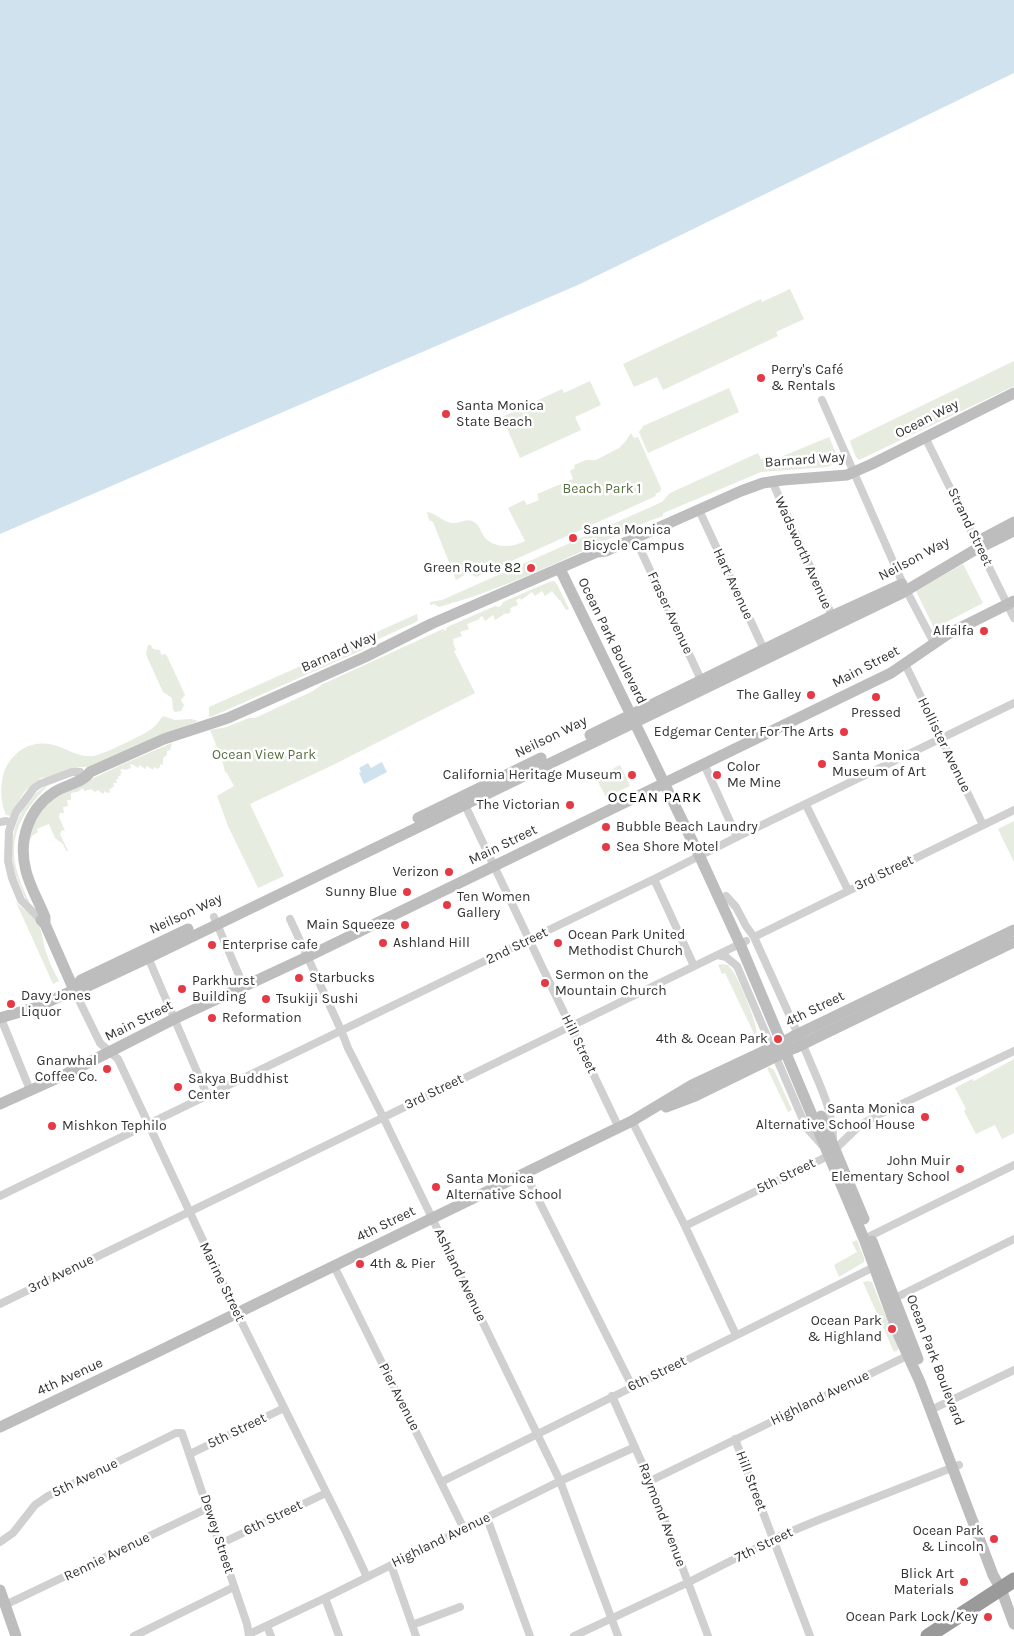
<!DOCTYPE html>
<meta charset="utf-8">
<style>
body{margin:0}
canvas{display:block;background:#fff}
</style>
<canvas width="1014" height="1636"></canvas>
<script>
const ctx = document.querySelector('canvas').getContext('2d');
ctx.lineJoin = 'round';
function paint(path, color) { ctx.fillStyle = color; ctx.fill(path, 'evenodd'); }
function strokePath(path, color, width, dash) { ctx.strokeStyle = color; ctx.lineWidth = width; ctx.lineCap = dash ? 'butt' : 'round'; ctx.setLineDash(dash || []); ctx.stroke(path); }
function drawText(font, color, halo, rows, align = 'center') {
  ctx.font = font + ' Karla,sans-serif'; ctx.lineWidth = 5; ctx.setLineDash([]); ctx.textBaseline = 'middle'; ctx.strokeStyle = halo; ctx.fillStyle = color; for (const [text, x, y, turn = 0] of rows) {
    ctx.save(); ctx.translate(x, y); ctx.rotate((+turn || 0) * Math.PI / 180); ctx.textAlign = isNaN(turn) ? turn : align; if (halo) ctx.strokeText(text, 0, 0); ctx.fillText(text, 0, 0); ctx.restore();
  }
}
paint(new Path2D(`
 M790,289l14,30 -28,13 2,4 -115,54 -6,-13 -23,10 -11,-23 138,-65 1,3z
 M1014,361v25l-155,74 -3,-3 -6,-15 1,-2z
 M590,381l11,24 -26,12 6,13 -61,28 -18,-41 60,-28 2,4z
 M729,388l10,24 -91,41 -9,-21 4,-6z
 M631,433l3,5 4,-1 23,51 -1,4 -5,2 1,2 -180,81 -8,-4 -12,7 -23,-58 -4,-2 -2,-8c10,1 15,10 25,11 8,1 15,-6 22,-1 5,3 6,8 9,13 9,14 29,13 42,6l-17,-33 16,-8 3,5 12,-5 -2,-6 36,-15 -3,-8 5,-3 -1,-3 12,-5h10l23,-12 6,-6z
 M829,437l10,23 -11,7 -67,5 -95,40 -3,1v3l-14,5c-69,30 -137,66 -210,86l-5,-3 -4,1v-3l12,-2 220,-98 8,-9 88,-40 3,6 3,-1 7,3z
 M963,564l20,39 -48,25h-1l-18,-37z
 M554,581l3,3 12,25 -3,1 -6,-10h-1l-7,-9 -7,5 -3,-5 -7,5 -3,-4 -11,8 -1,-2 -4,2 2,5 -8,3 1,4 -4,2 -1,-1 -11,7 -2,-5 -8,6 -3,-5 -3,2 1,1 -13,5 2,5 -9,3 2,4 -9,3 1,3 -1,1 3,7 -2,1 21,42 -140,71 -85,40 34,72 -26,12 -30,-62 -11,-30 17,-10 -7,-13 -2,-1 -3,-13 -12,-29 17,-3 22,-9h6l58,-27 10,-7 120,-55 2,2 2,-4 48,-21 3,1 3,-1 2,-4 46,-20z
 M417,614l1,6 -2,2 -44,20 -10,8 -151,67 -2,-1v-9z
 M148,645h3l2,4 7,1 1,5 4,-1 2,2 18,39 -4,5 3,5 -3,6 -6,1 -2,-2 -1,-12 -9,-6 -15,-33 -2,-5z
 M163,716l12,4 16,-1 7,2 -109,46h-9l-28,10 -11,1 -16,13 -15,25 -4,-1c-6,-15 -6,-28 -2,-43 9,-22 29,-34 53,-26 12,4 23,12 37,10 10,-2 47,-20 56,-26 6,-4 9,-9 13,-14z
 M172,743l-2,7 -3,1v4l-4,3v7l-3,-1v3l-3,2 -3,-2 -1,3 -6,-4 -2,3 -5,-4 -2,3 -6,-4 -2,1 1,3 -6,2 -1,-1h-3l-1,2 2,1 -2,2 1,2h-3l1,2 -3,2 1,3h-4l1,3 -5,4 1,2 -3,1 -2,-2 -2,3 -5,-4 -3,2 -4,-3 -6,2 -3,-3c-6,6 -3,3 -11,5v7h-4l1,6 -5,1 1,6h-4l-1,4 6,14 -3,-1 -2,4 8,17h-2l-3,-7 -8,-6 -6,-14 -12,5 1,3 -6,4 -3,5 2,-13 12,-20 15,-13 63,-30z
 M620,765l10,21 -24,11 -8,-15 1,-6z
 M48,785c-41,43 -43,70 -16,122 -6,-4 -8,-12 -11,-19 -3,-7 -7,-15 -8,-22 -6,-29 8,-68 35,-81z
 M1014,821v41l-16,-33z
 M16,902c6,7 15,11 21,19 6,10 5,20 9,31 3,10 8,20 13,29l-6,3z
 M721,964l7,1c10,10 23,44 27,59 2,8 1,10 5,19v3l-35,-73 -3,1 -4,-9z
 M1014,1059v74l-12,6 -7,-14 -19,9 -12,-23 2,-2 -11,-21 17,-9 2,2z
 M769,1067l5,3 18,40 -4,2 -21,-44z
 M857,1240l7,18v4l-25,15 -5,-12 23,-13 -5,-10z
 M868,1281l4,1 26,65v3l-4,2 -31,-70z`), '#e6ecdf');
paint(new Path2D(`
 M0,0h1014v73l-434,211 -580,250z
 M382,762l5,10 -23,12 -5,-11 2,-1 -2,-4 9,-5 3,5z`), '#cfe2ee');
strokePath(new Path2D(`
 M822,400l81,184 31,59
 M925,437l89,181
 M772,481l61,137
 M699,510l67,144
 M635,538l68,146
 M905,664l78,161
 M704,764l33,73
 M463,801l156,327
 M806,805l42,85
 M0,822l6,-1 6,2
 M654,879l40,87
 M726,896l10,11 10,19 8,11c18,40 37,81 55,122 10,25 24,51 24,79
 M214,917l30,70
 M40,919l-19,-19 -9,-22 -4,-17 1,-30 7,-19 18,-24 6,-4 32,-12h8
 M290,919l51,111 7,18 35,69 177,364 58,155
 M754,937l260,-127
 M147,955l60,140
 M718,955l8,2 11,9 69,161 17,19
 M74,990l26,53 18,16 119,254 110,221 20,43
 M0,1016l30,74
 M632,1121l53,105 51,109
 M525,1173l107,213
 M0,1196l654,-317 83,-42 277,-134
 M685,1226l137,-67 7,-4 29,-28 16,-10 140,-66
 M864,1239l150,-74
 M334,1266l130,263
 M895,1298l119,-59
 M0,1304l746,-363
 M612,1396l38,85 58,155
 M937,1407l77,-37
 M735,1439l75,197
 M190,1454l94,-46
 M650,1481l259,-126
 M441,1482l433,-215
 M487,1518l43,118
 M0,1542l13,-9 22,-28 13,-9 128,-63h6l65,191 2,12
 M220,1544l106,-51
 M391,1565l25,71
 M325,1598l14,38
 M5,1605l203,-97
 M412,1625l48,-18
 M267,1626l4,10
 M249,1634l76,-36 235,-117 75,-34
 M134,1636l100,-49
 M574,1636l113,-53 93,-47 36,-15 143,-56`), '#d0d0d0', 8);
strokePath(new Path2D(`
 M978,541l36,-19
 M560,569l140,288 40,87 124,295 35,97 21,46 73,193 8,14 13,35
 M590,735l242,-119 70,-32
 M418,818l123,-60
 M41,920l4,4 29,66
 M45,924v-7c-6,-15 -15,-30 -19,-46 -8,-30 2,-61 27,-78 11,-8 30,-10 37,-21l74,-33 64,-21 137,-61 66,-33 166,-72 9,-1 135,-60 22,-8 20,-3 64,-5 25,-11 142,-71
 M74,990l7,-10 107,-51
 M0,1018l37,-11 37,-17 12,-3 62,-29 754,-365 71,-42 41,-20
 M794,1036l220,-106
 M797,1047l217,-105
 M0,1104l60,-27 114,-58 133,-62 584,-284 57,-39 66,-33
 M666,1107l29,-11 86,-42
 M821,1116l43,103
 M872,1241l46,118
 M0,1427l153,-73 479,-233 60,-36 85,-40
 M0,1590l16,46`), '#bdbdbd', 11);
strokePath(new Path2D(`
 M928,1636l86,-56`), '#9a9a9a', 15);
strokePath(new Path2D(`
 M777,1045l17,-9
 M781,1054l16,-7`), '#bdbdbd', 11);
for (const [x, y, r, color] of [
 [761,378,5,"#e63946"],
 [446,414,5,"#e63946"],
 [573,538,5,"#e63946"],
 [531,568,5,"#e63946"],
 [984,631,5,"#e63946"],
 [811,695,5,"#e63946"],
 [876,697,5,"#e63946"],
 [844,732,5,"#e63946"],
 [822,764,5,"#e63946"],
 [632,775,5,"#e63946"],
 [717,775,5,"#e63946"],
 [570,805,5,"#e63946"],
 [606,827,5,"#e63946"],
 [606,847,5,"#e63946"],
 [449,872,5,"#e63946"],
 [407,892,5,"#e63946"],
 [447,905,5,"#e63946"],
 [405,925,5,"#e63946"],
 [383,943,5,"#e63946"],
 [558,943,5,"#e63946"],
 [212,945,5,"#e63946"],
 [299,978,5,"#e63946"],
 [545,983,5,"#e63946"],
 [182,989,5,"#e63946"],
 [266,999,5,"#e63946"],
 [11,1004,5,"#e63946"],
 [212,1018,5,"#e63946"],
 [778,1039,5,"#e63946"],
 [107,1069,5,"#e63946"],
 [178,1087,5,"#e63946"],
 [925,1117,5,"#e63946"],
 [52,1126,5,"#e63946"],
 [960,1169,5,"#e63946"],
 [436,1187,5,"#e63946"],
 [360,1264,5,"#e63946"],
 [892,1329,5,"#e63946"],
 [994,1539,5,"#e63946"],
 [964,1582,5,"#e63946"],
 [988,1617,5,"#e63946"]
]) { const dot = new Path2D(); dot.arc(x, y, r, 0, 2 * Math.PI); ctx.fillStyle = color; ctx.fill(dot); strokePath(dot, '#fff', 2); }
drawText('14px', '#333', '#fff', [
 ["Perry's Café",771,370],
 ["& Rentals",771,386],
 ["Santa Monica",456,406],
 ["State Beach",456,422],
 ["Santa Monica",583,530],
 ["Bicycle Campus",583,546],
 ["Green Route 82",521,568,"right"],
 ["Alfalfa",974,631,"right"],
 ["The Galley",801,695,"right"],
 ["Pressed",876,713,"center"],
 ["Edgemar Center For The Arts",834,732,"right"],
 ["Santa Monica",832,756],
 ["Museum of Art",832,772],
 ["Color",727,767],
 ["Me Mine",727,783],
 ["California Heritage Museum",622,775,"right"],
 ["The Victorian",560,805,"right"],
 ["Bubble Beach Laundry",616,827],
 ["Sea Shore Motel",616,847],
 ["Verizon",439,872,"right"],
 ["Sunny Blue",397,892,"right"],
 ["Ten Women",457,897],
 ["Gallery",457,913],
 ["Main Squeeze",395,925,"right"],
 ["Ocean Park United",568,935],
 ["Methodist Church",568,951],
 ["Ashland Hill",393,943],
 ["Enterprise cafe",222,945],
 ["Sermon on the",555,975],
 ["Mountain Church",555,991],
 ["Starbucks",309,978],
 ["Parkhurst",192,981],
 ["Building",192,997],
 ["Davy Jones",21,996],
 ["Liquor",21,1012],
 ["Tsukiji Sushi",276,999],
 ["Reformation",222,1018],
 ["4th & Ocean Park",768,1039,"right"],
 ["Gnarwhal",97,1061,"right"],
 ["Coffee Co.",97,1077,"right"],
 ["Sakya Buddhist",188,1079],
 ["Center",188,1095],
 ["Santa Monica",915,1109,"right"],
 ["Alternative School House",915,1125,"right"],
 ["Mishkon Tephilo",62,1126],
 ["John Muir",950,1161,"right"],
 ["Elementary School",950,1177,"right"],
 ["Santa Monica",446,1179],
 ["Alternative School",446,1195],
 ["4th & Pier",370,1264],
 ["Ocean Park",882,1321,"right"],
 ["& Highland",882,1337,"right"],
 ["Ocean Park",984,1531,"right"],
 ["& Lincoln",984,1547,"right"],
 ["Blick Art",954,1574,"right"],
 ["Materials",954,1590,"right"],
 ["Ocean Park Lock/Key",978,1617,"right"]
], 'left');
drawText('14px', '#333', '#fff', [
 ["Ocean Way",927,419,-27],
 ["Barnard Way",805,460,-4],
 ["Strand Street",970,527,64],
 ["Wadsworth Avenue",803,553,66],
 ["Neilson Way",914,559,-28],
 ["Hart Avenue",733,584,65],
 ["Fraser Avenue",670,613,65],
 ["Ocean Park Boulevard",612,641,64],
 ["Barnard Way",339,652,-24],
 ["Main Street",866,667,-28],
 ["Neilson Way",551,737,-26],
 ["Hollister Avenue",944,745,64],
 ["Main Street",503,845,-26],
 ["3rd Street",884,873,-26],
 ["Neilson Way",186,914,-25],
 ["2nd Street",517,946,-26],
 ["4th Street",815,1009,-26],
 ["Main Street",139,1021,-27],
 ["Hill Street",579,1044,64],
 ["3rd Street",434,1092,-26],
 ["5th Street",786,1176,-26],
 ["4th Street",386,1224,-26],
 ["3rd Avenue",61,1274,-26],
 ["Ashland Avenue",460,1275,64],
 ["Marine Street",222,1282,64],
 ["Ocean Park Boulevard",935,1360,69],
 ["6th Street",657,1374,-26],
 ["4th Avenue",70,1377,-25],
 ["Pier Avenue",399,1397,63],
 ["Highland Avenue",820,1398,-26],
 ["5th Street",237,1431,-26],
 ["5th Avenue",85,1478,-26],
 ["Hill Street",751,1481,69],
 ["Raymond Avenue",662,1515,69],
 ["6th Street",273,1518,-26],
 ["Dewey Street",217,1534,72],
 ["Highland Avenue",441,1540,-26],
 ["7th Street",764,1545,-26],
 ["Rennie Avenue",107,1557,-26]
]);
drawText('14px', '#56703f', '#fff', [
 ["Beach Park 1",602,489],
 ["Ocean View Park",264,755]
]);
ctx.letterSpacing = '1px';
drawText('15px', '#000', '#fff', [
 ["OCEAN PARK",655,798]
]);
ctx.letterSpacing = '0px';
</script>
